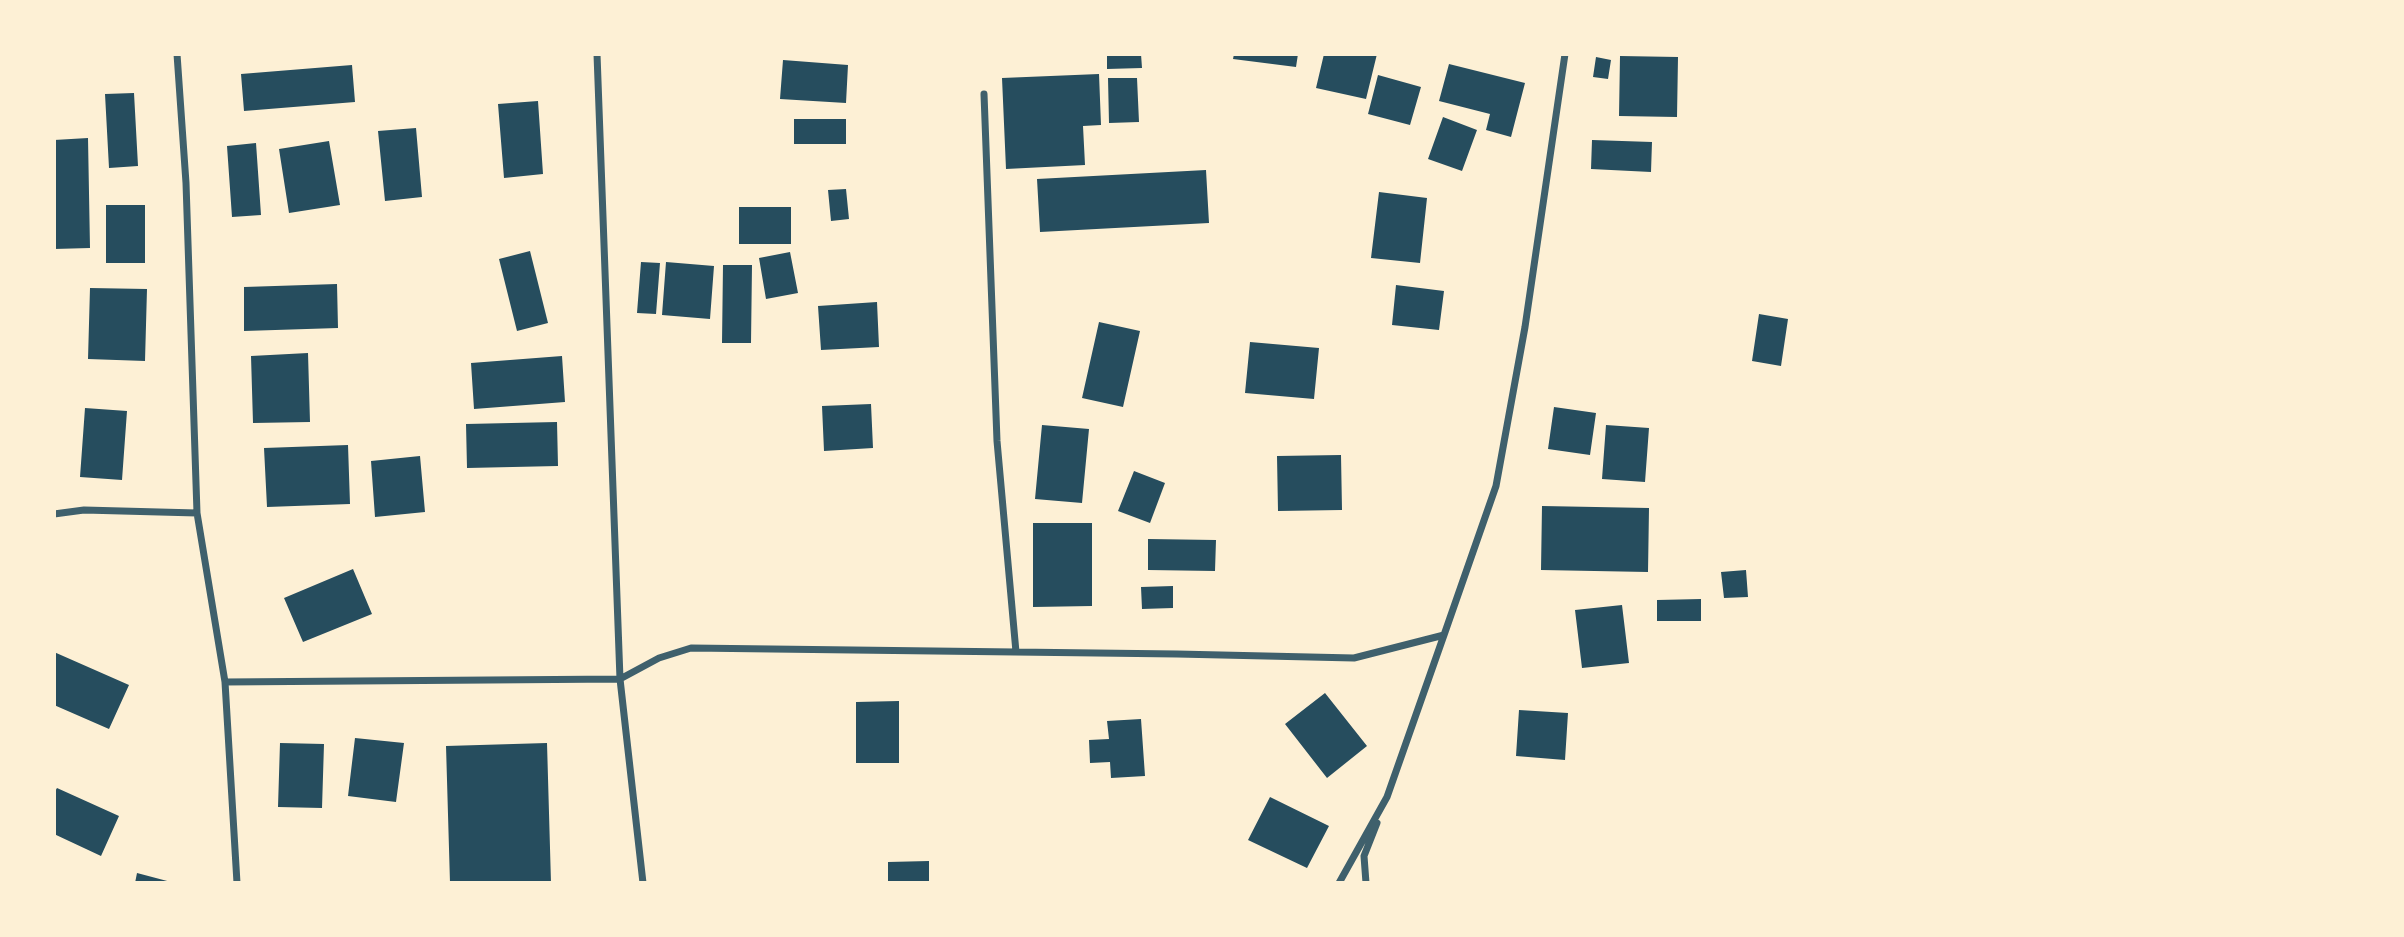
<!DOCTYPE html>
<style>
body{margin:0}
#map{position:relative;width:2404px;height:937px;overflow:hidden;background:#fdf0d5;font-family:Figtree,sans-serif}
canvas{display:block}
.frame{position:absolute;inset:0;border:56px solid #fdf0d5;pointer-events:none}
</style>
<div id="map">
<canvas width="2404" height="937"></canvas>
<div class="frame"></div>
</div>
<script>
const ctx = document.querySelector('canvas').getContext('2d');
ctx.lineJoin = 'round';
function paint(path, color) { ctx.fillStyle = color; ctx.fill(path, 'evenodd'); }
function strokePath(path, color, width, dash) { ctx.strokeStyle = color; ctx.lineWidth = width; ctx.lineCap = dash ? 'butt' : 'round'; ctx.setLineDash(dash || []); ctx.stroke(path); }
paint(new Path2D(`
 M1107,54h34l1,14 -35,1z
 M1234,54h64l-2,13 -63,-8z
 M1324,54h53l-11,45 -50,-11z
 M1620,56l58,1 -1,60 -58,-1z
 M1596,57l15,3 -3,19 -15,-2z
 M783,60l65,5 -2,38 -66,-4z
 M1449,64l76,19 -14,54 -25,-7 4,-16 -51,-13z
 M352,65l3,37 -111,9 -3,-37z
 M1099,74l2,51 -18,1 2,39 -79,4 -4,-91z
 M1378,75l43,12 -11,38 -42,-11z
 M1108,78h29l2,44 -30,1z
 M134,93l4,73 -29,2 -4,-74z
 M538,101l5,73 -39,4 -6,-74z
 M1443,117l34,13 -15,41 -34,-12z
 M794,119h52v25h-52z
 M416,128l6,69 -37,4 -7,-70z
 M88,138l2,110 -36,1v-109z
 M1592,140l60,2 -1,30 -60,-3z
 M329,141l11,64 -51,8 -10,-64z
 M256,143l5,72 -29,2 -5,-71z
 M1206,170l3,53 -169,9 -3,-53z
 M846,189l3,30 -18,2 -3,-31z
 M1379,192l48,6 -7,65 -49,-5z
 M106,205h39v58h-39z
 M739,207h52v37h-52z
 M530,251l18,72 -31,8 -18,-72z
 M790,252l8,41 -32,6 -7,-41z
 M641,262l19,1 -4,51 -19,-1z
 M666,262l48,4 -4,53 -48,-4z
 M723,265h29l-1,78h-29z
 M337,284l1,44 -94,3v-44z
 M1396,285l48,6 -5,39 -47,-5z
 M90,288l57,1 -2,72 -57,-2z
 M877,302l2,45 -58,3 -3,-44z
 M1759,314l29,5 -7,47 -29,-5z
 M1099,322l41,9 -17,76 -41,-9z
 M1250,342l69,6 -5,51 -69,-6z
 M308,353l2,69 -57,1 -2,-67z
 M562,356l3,46 -91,7 -3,-46z
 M871,404l2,44 -49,3 -2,-45z
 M1554,407l42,6 -6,42 -42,-6z
 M85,408l42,3 -5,69 -42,-3z
 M557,422l1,44 -91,2 -1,-44z
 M1042,425l47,4 -7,74 -47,-4z
 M1606,425l43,3 -4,54 -43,-3z
 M348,445l2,59 -83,3 -3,-59z
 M1341,455l1,55 -64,1 -1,-55z
 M420,456l5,56 -50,5 -4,-56z
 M1134,471l31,12 -15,40 -32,-12z
 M1542,506l107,2 -1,64 -107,-2z
 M1033,523h59v83l-59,1z
 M1148,539l68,1 -1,31 -67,-1z
 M353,569l19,45 -69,28 -19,-44z
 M1746,570l2,27 -24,1 -3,-26z
 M1173,586v22l-31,1 -1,-22z
 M1701,599v22h-44v-21z
 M1622,605l7,58 -47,5 -7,-58z
 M54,652l75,33 -20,44 -55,-24z
 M1325,693l42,53 -40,32 -42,-54z
 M899,701v62h-43v-61z
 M1519,710l49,3 -3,47 -49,-4z
 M1141,719l4,57 -34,2 -1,-16 -20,1 -1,-23 20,-1 -2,-18z
 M355,738l49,5 -8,59 -48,-6z
 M280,743l44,1 -2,64 -44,-1z
 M547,743l4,140h-101l-4,-137z
 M57,788l62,28 -18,40 -47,-22v-41z
 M1270,797l59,29 -22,42 -59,-28z
 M929,861v22h-41v-21z
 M137,873l34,9v1h-36z`), '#264d5e');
strokePath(new Path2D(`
 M177,54l9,129 11,330 28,169 12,201
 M597,54l23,625 23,204
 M984,94l13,347 19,211
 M54,514l30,-4 113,3
 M225,682l395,-3 39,-21 32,-10 486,6 177,4 90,-23 52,-149 29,-159 40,-273
 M1339,883l48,-86 57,-162
 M1366,883l-2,-27 13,-33`), '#3f606c', 7);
</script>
